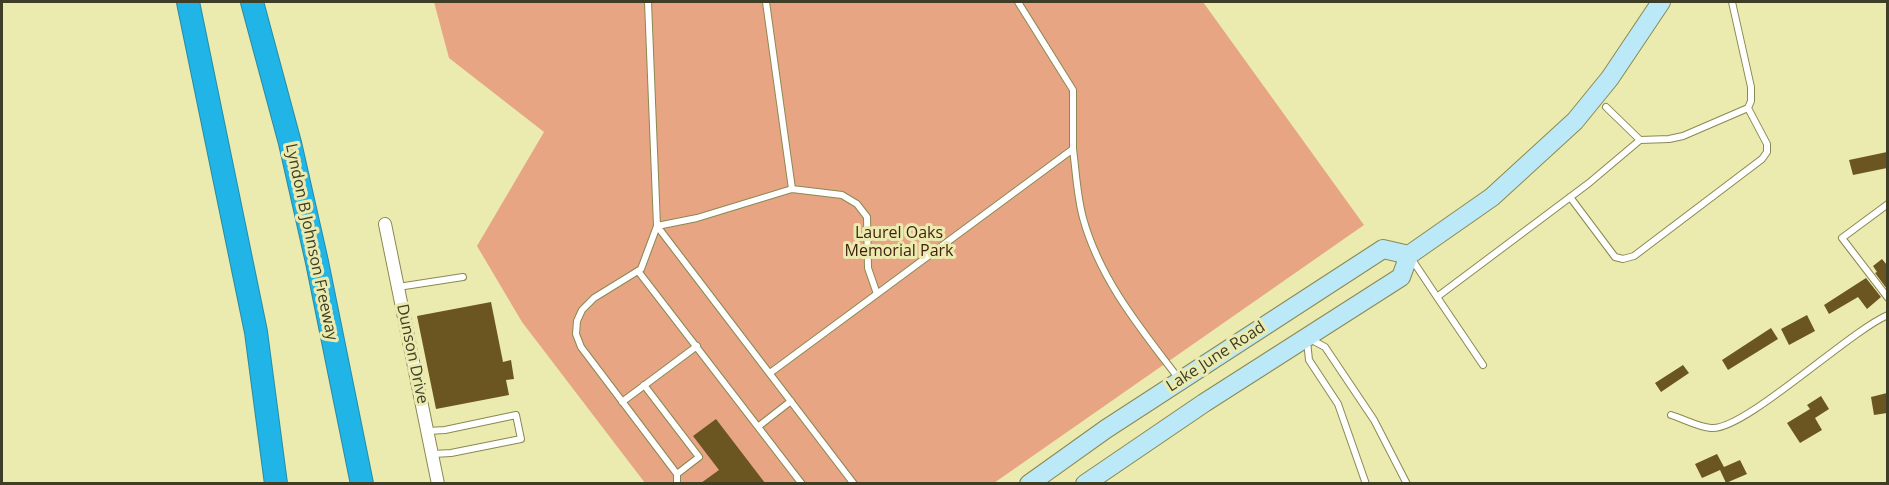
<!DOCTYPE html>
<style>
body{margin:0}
#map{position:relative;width:1889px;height:485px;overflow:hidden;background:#ebebb0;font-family:"Open Sans",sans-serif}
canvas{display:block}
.frame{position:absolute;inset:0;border:3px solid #3e3e26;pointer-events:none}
</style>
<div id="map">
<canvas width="1889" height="485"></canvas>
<div class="frame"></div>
</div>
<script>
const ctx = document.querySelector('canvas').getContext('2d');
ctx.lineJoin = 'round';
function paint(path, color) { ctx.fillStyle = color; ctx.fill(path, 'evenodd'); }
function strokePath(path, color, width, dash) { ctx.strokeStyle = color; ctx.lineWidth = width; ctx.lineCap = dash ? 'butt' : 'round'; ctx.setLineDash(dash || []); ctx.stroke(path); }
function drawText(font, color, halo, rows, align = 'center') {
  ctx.font = font + ' "Open Sans",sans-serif'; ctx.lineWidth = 6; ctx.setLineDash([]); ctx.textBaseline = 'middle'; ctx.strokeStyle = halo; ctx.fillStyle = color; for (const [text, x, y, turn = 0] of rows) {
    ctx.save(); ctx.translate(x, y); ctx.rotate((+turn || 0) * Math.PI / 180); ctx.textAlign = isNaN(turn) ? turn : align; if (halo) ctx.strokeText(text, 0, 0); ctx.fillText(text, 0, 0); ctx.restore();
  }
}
paint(new Path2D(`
 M434,2h769l161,223 -370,258h-349l-123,-161 -45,-76 67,-114 -95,-74z`), '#e7a584');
paint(new Path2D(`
 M1887,152v16l-34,7 -4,-15z
 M1882,259l5,6v24l-12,-16 2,-1 -4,-6z
 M1866,278l15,19 -14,12 -9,-12 -29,17 -5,-9z
 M491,302l12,60 8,-2 3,19 -8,1 3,15 -73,14 -19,-93z
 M1807,315l8,16 -26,14 -8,-16z
 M1771,328l7,11 -50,31 -6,-10z
 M1683,365l6,8 -28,19 -6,-9z
 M1887,393v20l-13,2 -3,-18z
 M1821,396l8,13 -14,9 7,12 -22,13 -13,-20 23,-14 -3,-4z
 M716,419l49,64h-64l18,-13 -26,-34z
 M1717,454l7,13 16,-7 7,14 -21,9 -6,-13 -18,8 -7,-14z`), '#6b5520');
const lane = new Path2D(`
 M648,2l9,224 -16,43 -47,29 -12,12 -5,11 -1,13 5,13 96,127v10
 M766,2l26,187 50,6 15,9 10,13 1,51 9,26
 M1018,2l55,88v59
 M1640,140l29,-1 14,-3 65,-28 3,-7v-14l-19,-85
 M792,189l-95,29 -40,8 197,258
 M1570,197l45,60 8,2 11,-3 128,-97 5,-7v-8l-19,-36
 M1888,204l-46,34 46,60
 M1411,258l26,39
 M638,271l164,213
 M398,287l65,-10
 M1310,339l15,8 49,73 33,64
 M1307,341l2,19 29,44 28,80
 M1483,365l-46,-68 152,-114 51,-43 -34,-33
 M770,373l303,-224c3,23 4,47 10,69 17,62 58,111 96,161
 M644,385l55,72 -22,17
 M622,402l75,-56
 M1671,415c13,4 27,12 40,13 32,4 137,-96 177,-113
 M759,426l32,-25
 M428,431l17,-1 71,-15 5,24 -70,14 -18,1`);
const street = new Path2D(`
 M385,224l53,260`);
const secondary = new Path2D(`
 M1029,484l77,-55 277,-180 26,6
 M1085,484l119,-81 197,-126 8,-22 83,-58 83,-76 35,-43 51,-76`);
const highway = new Path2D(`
 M188,2l68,330 20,152
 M252,2l38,141 27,119 45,222`);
strokePath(lane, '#8a8952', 8);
strokePath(street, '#8a8952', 14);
strokePath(secondary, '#8a8952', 20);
strokePath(highway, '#2a8ba3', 24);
strokePath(lane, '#fff', 6);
strokePath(street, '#fff', 12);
strokePath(secondary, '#bce9f8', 18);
strokePath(highway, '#20b5e6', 22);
drawText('16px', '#401f0e', '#ebebb0', [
 ["Laurel Oaks",899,233],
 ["Memorial Park",899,251]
]);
drawText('16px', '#3e3e26', '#ebebb0', [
 ["Lyndon B Johnson Freeway",311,242,78],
 ["Dunson Drive",412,354,78],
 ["Lake June Road",1216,357,-33]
]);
</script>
